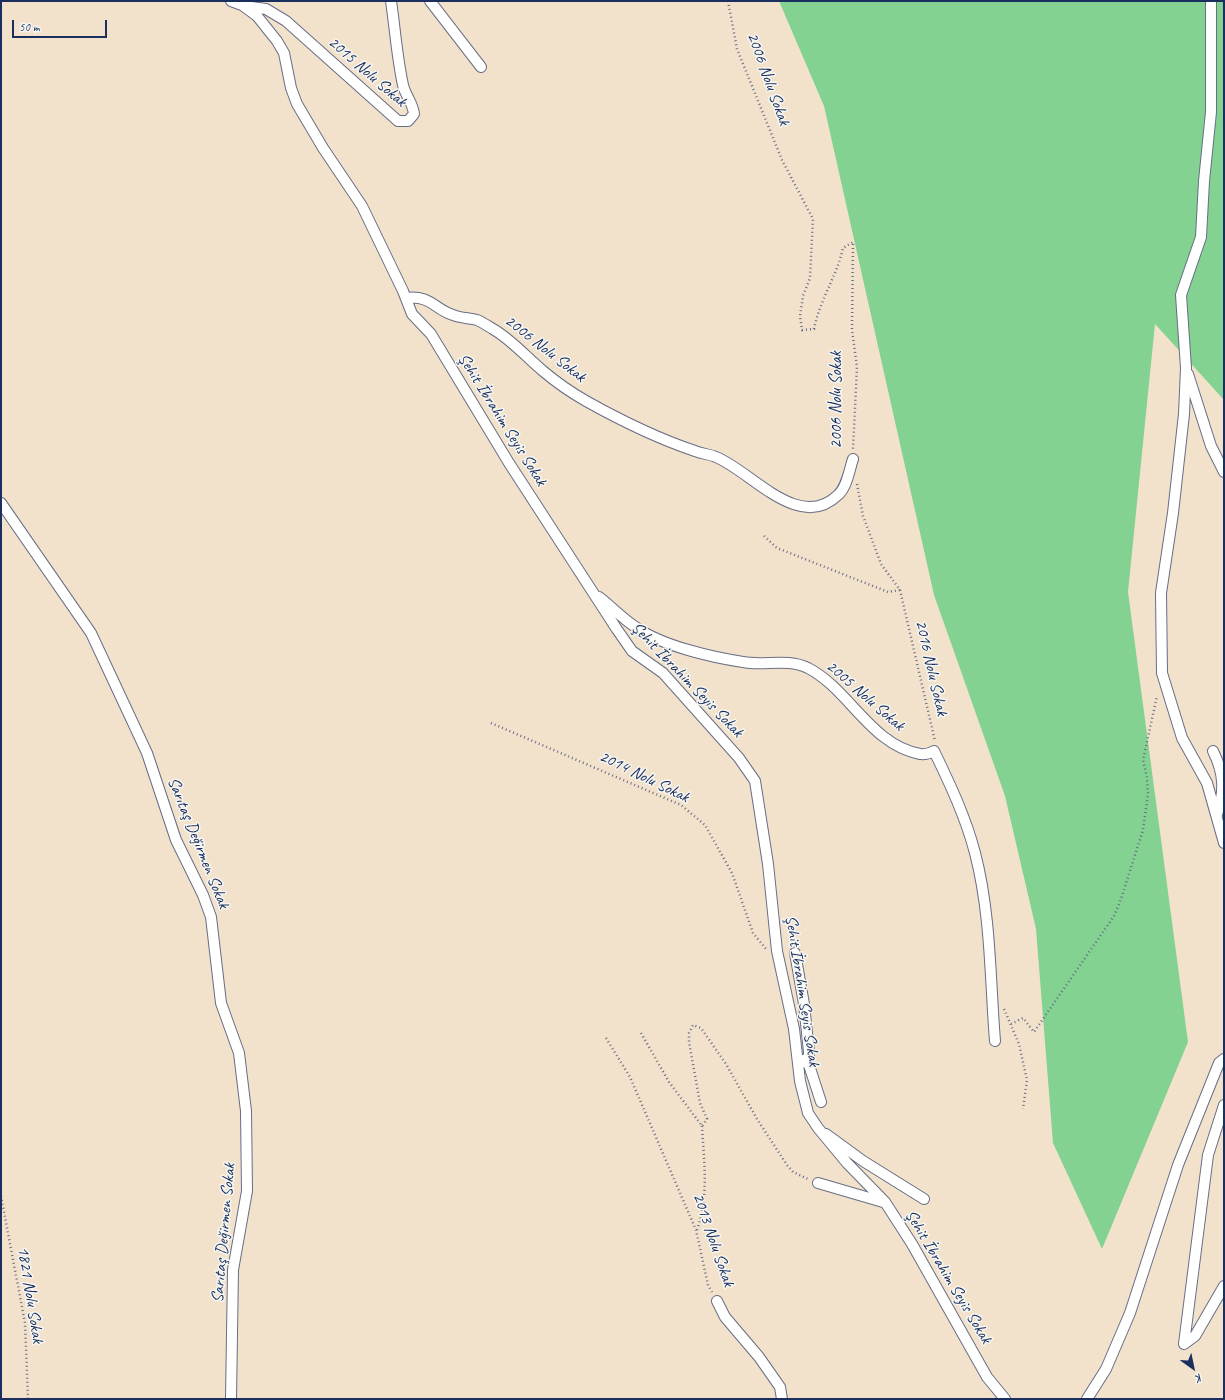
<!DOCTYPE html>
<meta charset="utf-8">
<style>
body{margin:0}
#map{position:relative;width:1225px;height:1400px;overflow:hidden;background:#f3e2cb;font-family:Caveat,sans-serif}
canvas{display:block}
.frame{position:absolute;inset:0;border:2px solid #1b2f5e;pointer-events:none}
.north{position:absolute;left:1173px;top:1348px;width:40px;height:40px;-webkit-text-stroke:3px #f6f6f2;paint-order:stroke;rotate:147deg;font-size:11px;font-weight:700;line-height:16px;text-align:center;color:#1b2f5e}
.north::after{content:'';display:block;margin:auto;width:14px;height:18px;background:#1b2f5e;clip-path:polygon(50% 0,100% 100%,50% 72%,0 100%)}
.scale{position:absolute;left:12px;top:20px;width:95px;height:18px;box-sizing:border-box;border:2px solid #1b2f5e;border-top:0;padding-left:5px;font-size:12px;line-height:14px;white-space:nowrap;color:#1b2f5e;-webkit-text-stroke:3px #f6f6f2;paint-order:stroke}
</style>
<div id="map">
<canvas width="1225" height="1400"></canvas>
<div class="frame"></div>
<div class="north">K</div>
<div class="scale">50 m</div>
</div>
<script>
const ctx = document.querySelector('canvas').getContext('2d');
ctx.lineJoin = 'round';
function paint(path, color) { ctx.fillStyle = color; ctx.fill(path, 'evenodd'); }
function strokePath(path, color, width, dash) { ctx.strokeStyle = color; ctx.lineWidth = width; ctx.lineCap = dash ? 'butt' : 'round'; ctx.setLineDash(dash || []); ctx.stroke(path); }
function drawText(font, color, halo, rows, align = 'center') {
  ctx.font = font + ' Caveat,sans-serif'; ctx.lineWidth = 3; ctx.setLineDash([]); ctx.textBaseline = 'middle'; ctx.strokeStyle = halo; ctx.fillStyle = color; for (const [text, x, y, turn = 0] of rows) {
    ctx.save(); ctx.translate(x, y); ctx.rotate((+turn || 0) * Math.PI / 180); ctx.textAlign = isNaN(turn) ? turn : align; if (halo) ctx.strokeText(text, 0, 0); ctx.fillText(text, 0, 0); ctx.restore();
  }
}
paint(new Path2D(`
 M779,1h445v399l-69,-76 -27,268 60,450 -86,207 -49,-106 -17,-214 -31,-133 -71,-201 -110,-489z`), '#83d292');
const street = new Path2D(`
 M231,1l11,4 15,11 20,25 7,12 7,35 6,16 26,44 39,58 41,85 9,23 19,20 78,129 107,165 16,23 31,22 76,85 16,23 13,83 9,87 17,78 6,52 8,32 10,15 29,35 38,39 27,42 75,133 18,22
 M430,1l51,66
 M1211,1v111l-7,69 -3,56 -20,58 5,73 -2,46 -11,99 -12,80 1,80 20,65 25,45 17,60
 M244,6l22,3 20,12 112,100h10l6,-7c-1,-11 -9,-19 -11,-29 -6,-27 -8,-57 -12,-84
 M406,298c25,-3 28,11 47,17 7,3 16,3 24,5 5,2 11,6 16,9 19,11 33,28 50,42 13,11 29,22 43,30 34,19 73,38 109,50 7,3 14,3 21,6 35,14 83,76 122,38 9,-8 11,-24 15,-36
 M1188,374l23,72 13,26
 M1,503l90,130 56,120 29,87 27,55 8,22 10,86 18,50 7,58 1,80 -14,79 -2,129
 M599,597c13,10 24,22 38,31 26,18 74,29 106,34 21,4 44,-4 65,6 41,21 63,77 112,86 4,1 10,-1 14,-3 16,33 32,67 41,102 16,61 15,126 20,188
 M1213,751c11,22 12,40 4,63
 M795,953l9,51 5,48v5l-10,6
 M799,1063l9,-1 13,40
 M1224,1105l-16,50 -24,189 11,-8 29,-50
 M826,1134l37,27 61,38
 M818,1183l65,19
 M717,1301l8,16 34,40 21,30 2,12
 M1087,1399l19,-30 24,-56 48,-148 41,-102 5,-4`);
strokePath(street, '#676e84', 12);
strokePath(new Path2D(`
 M728,1l9,48 45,111 31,59 -3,59 -7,18 -3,20 2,14 12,-1c6,-30 23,-53 29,-81l10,-6 -1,88 5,37 -4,82
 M857,484l6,32 18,48 19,26 35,151
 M764,536l13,12 111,44 12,-2
 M491,723l190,82 24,20 27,48 21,60 13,16
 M1004,1009l15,35 8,36 -4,29
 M1011,1024l12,-6 11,14 80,-116 7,-17 22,-69 5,-36 -1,-16 -4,-18 14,-64
 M641,1033l28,49 33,44 5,-7 -7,-16 -11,-61v-9l4,-8 8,3 25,36 31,55 30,46 6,7 15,7
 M606,1038l24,39 66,153 12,55 4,7
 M1,1196l24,127 3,76
 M697,1230c12,-35 7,-68 5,-104`), '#676e84', 2.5, [1, 3]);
strokePath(street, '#fff', 10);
drawText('17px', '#1b2f5e', '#f6f6f2', [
 ["2015 Nolu Sokak",367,72,41],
 ["2006 Nolu Sokak",768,79,70],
 ["2006 Nolu Sokak",545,349,38],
 ["2006 Nolu Sokak",837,400,-90],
 ["Şehit İbrahim Seyis Sokak",502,420,58],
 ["2016 Nolu Sokak",931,668,77],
 ["Şehit İbrahim Seyis Sokak",687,680,46],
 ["2005 Nolu Sokak",865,696,41],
 ["2014 Nolu Sokak",644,777,26],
 ["Sarıtaş Değirmen Sokak",198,843,68],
 ["Şehit İbrahim Seyis Sokak",802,991,81],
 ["Sarıtaş Değirmen Sokak",224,1233,-85],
 ["2013 Nolu Sokak",713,1240,71],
 ["Şehit İbrahim Seyis Sokak",948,1277,59],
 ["1821 Nolu Sokak",30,1295,81]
]);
</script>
